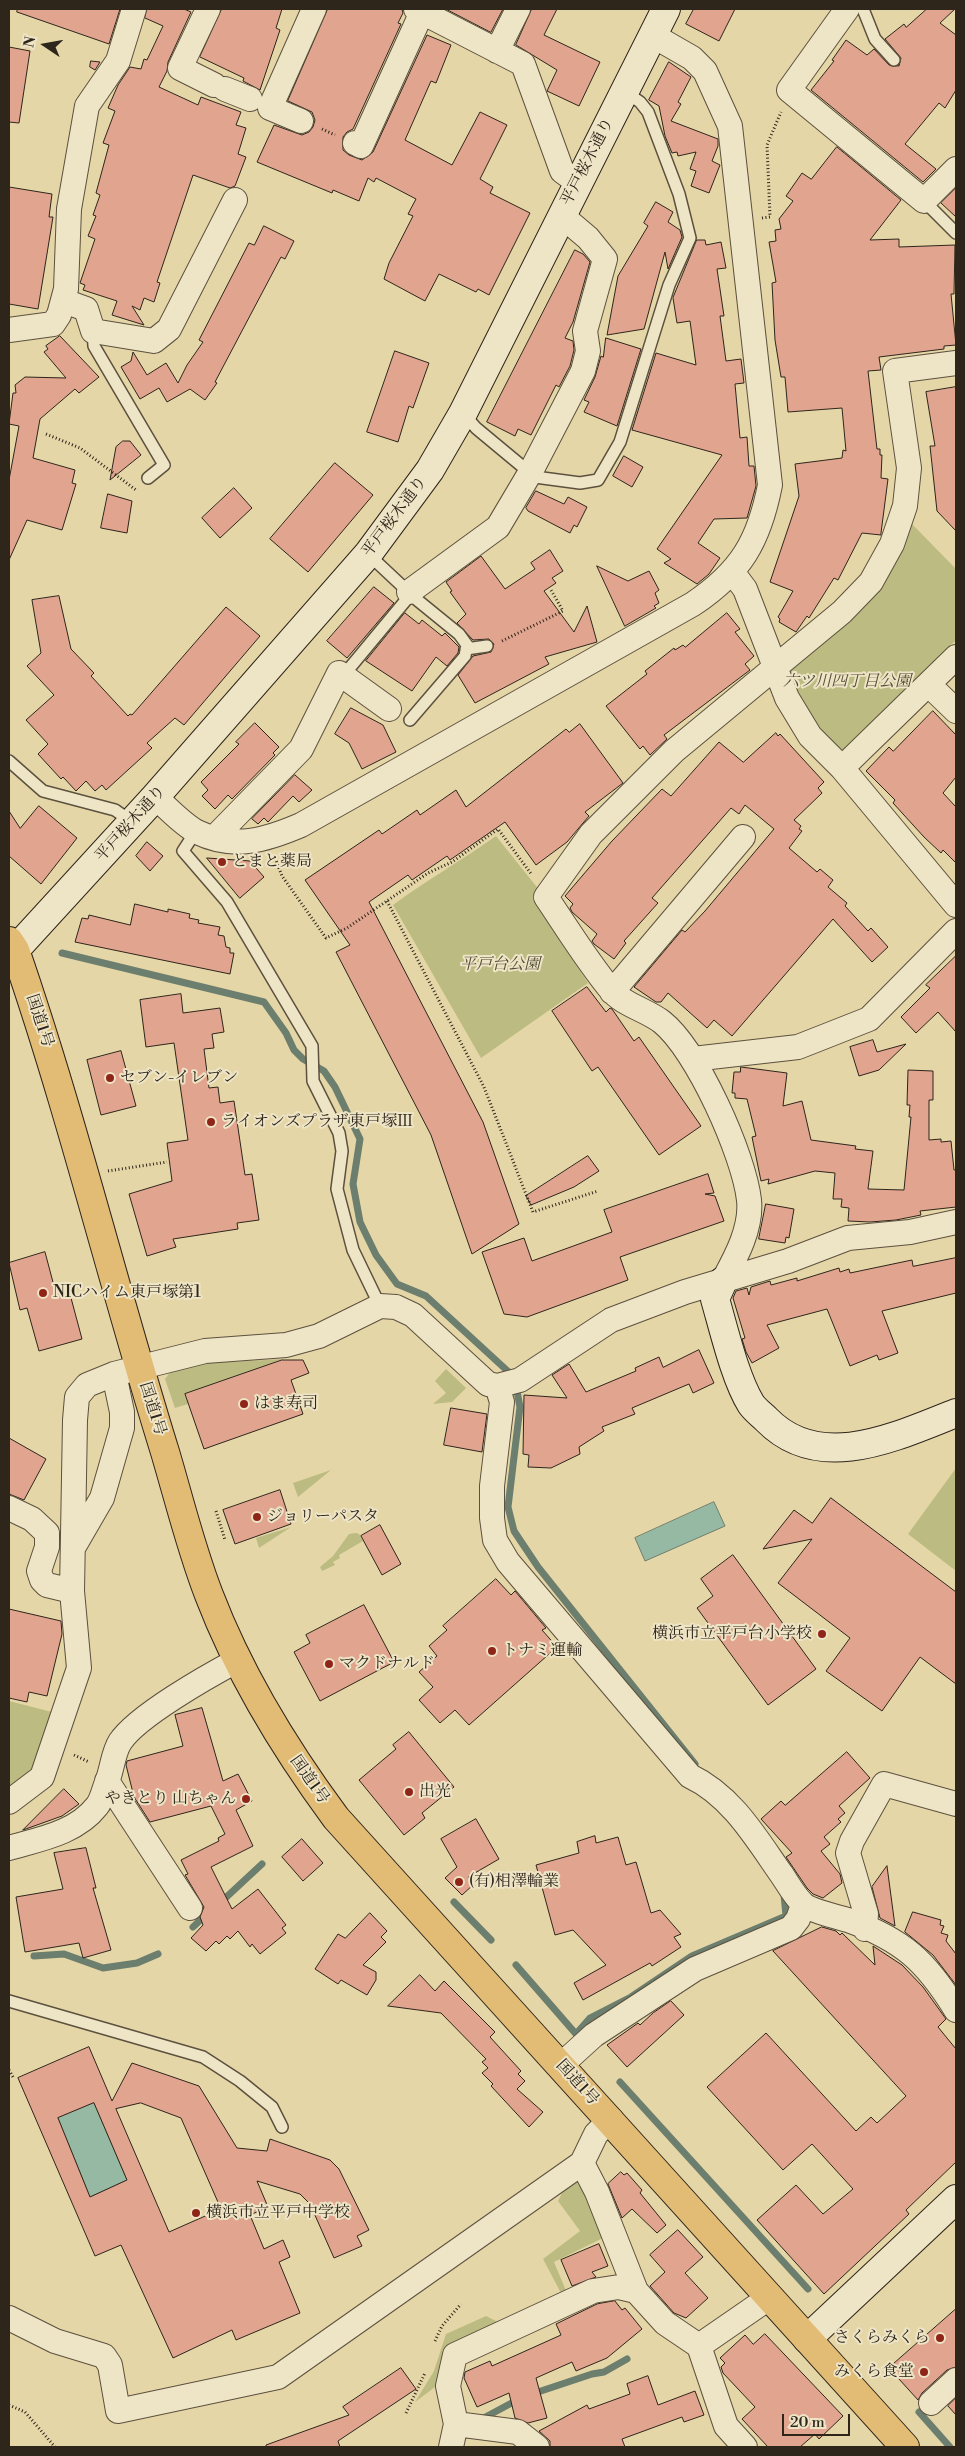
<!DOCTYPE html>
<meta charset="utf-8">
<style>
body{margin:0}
#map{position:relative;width:965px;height:2456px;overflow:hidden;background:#e5d6a7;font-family:"Libre Bodoni",serif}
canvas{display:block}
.frame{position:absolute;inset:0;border:10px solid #2e251b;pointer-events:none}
.north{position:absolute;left:20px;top:20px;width:50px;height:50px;-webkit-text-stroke:4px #eee4c6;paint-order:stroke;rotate:282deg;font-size:14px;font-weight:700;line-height:20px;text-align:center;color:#2e251b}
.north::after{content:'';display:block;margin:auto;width:18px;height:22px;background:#2e251b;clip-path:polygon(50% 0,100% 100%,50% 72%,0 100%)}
.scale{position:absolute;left:782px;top:2414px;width:68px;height:22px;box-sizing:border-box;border:2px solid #2e251b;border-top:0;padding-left:6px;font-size:15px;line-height:18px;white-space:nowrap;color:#2e251b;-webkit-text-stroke:4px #eee4c6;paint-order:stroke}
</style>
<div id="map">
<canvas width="965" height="2456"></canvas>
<div class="frame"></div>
<div class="north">N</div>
<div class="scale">20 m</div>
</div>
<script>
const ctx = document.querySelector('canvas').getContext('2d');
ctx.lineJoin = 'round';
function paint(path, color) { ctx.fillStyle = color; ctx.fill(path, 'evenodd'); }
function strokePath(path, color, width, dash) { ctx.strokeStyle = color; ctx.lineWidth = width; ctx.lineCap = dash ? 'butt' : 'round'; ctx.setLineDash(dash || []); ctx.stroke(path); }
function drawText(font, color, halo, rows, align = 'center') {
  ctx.font = font + ' "Libre Bodoni","Noto Serif JP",serif'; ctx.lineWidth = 4; ctx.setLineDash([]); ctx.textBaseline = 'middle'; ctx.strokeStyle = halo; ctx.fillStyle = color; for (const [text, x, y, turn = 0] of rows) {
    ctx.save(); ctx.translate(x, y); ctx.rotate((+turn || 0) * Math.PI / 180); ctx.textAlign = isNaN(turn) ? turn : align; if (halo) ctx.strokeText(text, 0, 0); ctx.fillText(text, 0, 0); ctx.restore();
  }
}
paint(new Path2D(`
 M912,524l44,45v71l-114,113c-23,-25 -43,-49 -53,-82l90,-82z
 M496,836l44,55 -7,9 55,83 -107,75 -88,-153c34,-25 69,-45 103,-69z
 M283,1359l-98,35 3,10 -13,4 -9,-26 -1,-3 6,-8 38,-8z
 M446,1369l20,19 -14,14 -19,2 13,-11 -11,-12z
 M956,1468v103l-48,-37z
 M331,1470l-33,27 -5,-14z
 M291,1527l-32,21 -3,-10z
 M356,1533l3,1 4,7 -24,14 1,3 -7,4 2,3 -13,6 -2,-4 13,-11 16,-22z
 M9,1701l47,12 -19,58 -28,22z
 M579,2179l26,58 -51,25 13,31 -5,2 -19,-36 37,-28 -22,-30 7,-14z
 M486,2316l18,9 -65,59 -24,18 19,-31 12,-37z`), '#bcbc82');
const water = new Path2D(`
 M714,1502l11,24 -80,35 -10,-23z
 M94,2103l33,77 -37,17 -32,-79z`);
paint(water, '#96b9a4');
strokePath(water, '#6c7e6d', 1);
strokePath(new Path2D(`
 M62,953l202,49 22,31 8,17 9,9 21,12 11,16 25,52 -7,45 7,38 16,33 21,29 29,12 87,80
 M516,1386l4,21 -12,100 6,24 24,36 157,197
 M454,1902l37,38
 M220,1903l42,-39
 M193,1927l15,-14
 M34,1956l30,-2 39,14 34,-5 21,-9
 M516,1965l60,69 14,-16 41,-21 61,-41 94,-40 -2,-21
 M620,2082l188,207
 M532,2394l60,-20 12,-2 23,-13
 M919,2412l31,35
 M480,2420l39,-21`), '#6c7e6d', 7);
const building = new Path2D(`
 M18,9h102l-11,35 -92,-32z
 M147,9h37l7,3 -23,50 -1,9 -8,16 39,18 3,-8 40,15 -5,13 10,3 -8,26 8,3 -11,29 -5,2 -37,-13 -36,107 3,1 -6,19 -10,-4 -4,12 -8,-4 12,19 -32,-10 5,-14 -34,-11 2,-5 -5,-2 15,-44 -7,-3 8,-20 -3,-1 7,-20 -4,-2 13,-48 -6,-2 12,-32 -7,-3 10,-23 12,-18 11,2 3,-10 3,1 16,-34 -18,-8z
 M222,9h60l-6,19 4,2 -20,60 -17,-9 1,-3 -44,-21z
 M328,9h74l1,4 -5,10 3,1 -48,105 -6,3 -4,5v13l6,5 13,5 11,-8 54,-117 24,10 -15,38 -5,-2 -26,59 47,25 28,-53 27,13 -27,54 13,8 -3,6 40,20 -41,82 -11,-6 -2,3 -37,-18 -14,27 -41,-22 5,-16 24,-47 -5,-2 8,-15 -40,-21 -2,4 -6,-4 -9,23 -26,-11 -1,3 -75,-31 17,-37 28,10 7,-3 4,-5 2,-7 -3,-8 -24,-11z
 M446,9h57l-12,23z
 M532,9h25l-13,26 56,27 -21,44 -32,-15 10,-21 -41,-25z
 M694,9h41l-16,32 -33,-17z
 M927,9h28l-15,14 16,12v55l-11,18 -6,-5 -34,41 31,25 -13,13 -112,-92 23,-29 -2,-1 14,-20 21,15 7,-6 15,16 10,1 2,-8 -16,-19 19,-15 2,3z
 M9,47l21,4 -11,72 -10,-1z
 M91,61l9,1 -5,8 -5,-3z
 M669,62l22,15 -13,25 3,2 -10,17 47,18v7l-6,15 8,4 -11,28 -18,-7 5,-15 -6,-2 6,-17 -18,4 -1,-4 -5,1 -7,-17 -6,-30 -10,-6z
 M837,147l64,53 -31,40 29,-1v8l56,-2 -1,49h-3l5,51 -12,1v3l-65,8 2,13 -13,1 9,78h3v6h2l-1,23 7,1 -7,54v2l-19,-2 -24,47 -4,-2 -25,40 -2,-2 -11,16 -17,-10 1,-3 -2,-2 15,-26 -23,-9 29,-86 -4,-32 47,-6 1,-8 3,1 -4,-43 -54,4 -3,-35h-4l-6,-37 -3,-57 4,-1 -7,-40 7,-1 -1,-11 6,-1 -2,-10 14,-18 -7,-5 16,-23 9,6z
 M9,187l43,7 -3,23h4l-15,92 -29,-5z
 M956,188v29l-15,-14z
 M656,202l17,10 -5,10 12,8 2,7 -14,32 -3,-17 -21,77 -37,6 11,-59 30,-50 -4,-3z
 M264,226l30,15 -9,18 -4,-2 -66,125 2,1 -12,17 -15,-11 -23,13 -8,-14 -19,11 -19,-32 10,-6 2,-9 14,23 19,-12 12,20 9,-18 16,-23 -4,-2 50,-97 5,2z
 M697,240h8l1,5 15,-3 5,26 -9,1 7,47h-4l6,45 15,-2 3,24 -9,1 5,54 7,-1 2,29h5l2,20 -9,32 -33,1 -16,24 22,15 -11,16 -12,10 -33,-21 7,-4 -14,-10 65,-94 -90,-25 24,-77 40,12 -6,-44 -13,2 -4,-25z
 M575,250l8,4 7,8 -17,60 -8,16 8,3 1,9 -4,16 -11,21 -3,-2 -25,50 -13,-6 -3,7 -28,-14z
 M60,336l39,41 -20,16 -4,-4 -35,30 -7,39 42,12 -3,13 4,1 -14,46 -35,-10 -18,40v-80l10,-54 -10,-2 4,-31h3l-1,-8 10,-8 41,1 -22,-26 4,-3 -2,-3z
 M606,338l35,11 -24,77 -33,-14 5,-10 -5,-2 11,-23 6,-21 2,1z
 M395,351l34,12 -16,45 -4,-2 -11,36 -31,-10z
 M956,387v144l-19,-20 -7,-65h5l-9,-54z
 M123,441h7l11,14 -31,25 6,-33z
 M624,456l19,11 -11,20 -19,-11z
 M335,463l38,32 -65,77 -38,-33z
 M234,488l18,20 -32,30 -18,-20z
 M536,491l28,13 4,-7 19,10 -10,20 -3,-2 -4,8 -42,-22 -2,-3z
 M108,494l24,7 -5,32 -26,-5z
 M550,550l13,21 -11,7 4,5 -12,8 30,41 13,-26 10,36 -52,15 4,7 -74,39 -17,-28 15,-19 18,-4 3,-8 -5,-5 -16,1 -16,-17 9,-9 -16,-22 2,-1 -6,-9 35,-26 24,33 30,-20 -4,-6z
 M597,566l31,15 21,-10 10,19 -4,3 4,10 -5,3 2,2 -31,18z
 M374,587l20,16 -47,55 -20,-17z
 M59,596l12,53 23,24 -3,3 37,40 2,-2 2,1 94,-108 34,29 -76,89 -9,-7 -28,25 5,5 -46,42 -4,-5 -7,6 -9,-10 -10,10 -13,-14 -2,2 -23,-25 10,-10 -22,-24 28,-25 -27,-29 14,-13 -9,-53z
 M405,613l14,11 3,-4 20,16 3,-3 14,14 -1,6 -11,13 -11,-9 -24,34 -46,-30z
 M727,613l13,16 -5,3 19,24 -9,8 5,6 -86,65 3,4 -17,16 -7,-9 -3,3 -34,-43 41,-32 -2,-3 29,-23 1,2 8,-5 2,2z
 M351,708l32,17 13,27 -34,17 -13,-26 -14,-9z
 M933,711l23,24v42l-13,16 13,14v56l-13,-13 -2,3 -17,-16 -31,-34 2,-3 -29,-29 23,-24 4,4z
 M255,723l24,24 -6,6 2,2 -43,44 -4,-4 -13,14 -13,-13 6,-6 -7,-8 38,-38 -3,-2z
 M580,724l43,59 -38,29 4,4 -22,26 -31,23 -31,-43 -55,38 -3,-4 -35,24 -4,-5 -39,27 114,220 36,102 -47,30 -41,-119 -95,-183 14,-7 -45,-65 74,-50 3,4 35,-24 3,5 36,-25 10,17 100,-78 3,3z
 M776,733l2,3 2,-2 44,48 -6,6 4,5 -28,27 7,6 -2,3 3,2 -13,17 28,24 3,-3 13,11 -5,7 19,16 -2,3 23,25 3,-3 17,19 -16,15 -39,-43 -101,117 -18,-16 -7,8 -39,-35 -7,9h-5l-22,-15 48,-57 3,2 20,-21 69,-82 -29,-24 -6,9 -8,-6 -79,90 6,5 -34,38 2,2 -12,16 -20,-15 -2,-3 5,-7 -25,-22 -2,-4 3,-4 -8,-8 47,-55 50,-52 9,7 48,-54 24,20z
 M295,775l17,15 -13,12 -6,-6 -25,26 -4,-4 -6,6 -6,-5z
 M39,806l38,32 -36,46 -32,-28v-45l11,17z
 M147,842l16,14 -13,15 -14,-15z
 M207,858l43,3 14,16 -24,21z
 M135,904l33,8v-3l22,5 -1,4 10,2 -1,3 22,4 -2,8 6,1 2,11 4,1v5h4l-4,21 -155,-32 7,-24 6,1 1,-4 41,10z
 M956,956v76l-18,-20 -22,21 -15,-16 29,-29 -4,-3z
 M587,987l19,25 4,-4 2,1 22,32 5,-4 62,89 -42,29 -61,-88 -6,4 -40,-60z
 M181,994l2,19 37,-5 4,24 -12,2 2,14 -10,1 5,39 9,-1 2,16 14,-2 11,74 7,-1 7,46 -22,3 1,6 -65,10 3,8 -29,9 -18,-62 43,-13 -5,-38 21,-3 -14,-97 -28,4 -6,-47z
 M873,1040l4,12 29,-8 -27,26 -20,6 -9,-29z
 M121,1051l15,55 -35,9 -14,-55z
 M741,1067l46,6 -4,33 19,-5 9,39 45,6 -1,3 18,2 -5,38 36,1 7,-73h-2l1,-12h-3l1,-35 25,1v29h-4v40l12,-1v3l10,-1 3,29h2v37l-36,4 1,4 -25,5 -26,2 -22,-1 1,-13 -8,-1 1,-8h-9l2,-26 -20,-2 -47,13 1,-5 -8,2 -9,-44 4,-1 -9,-37 -12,-1v-5h-3l2,-21h6z
 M588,1156l11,15 -25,16 -43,18 -5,-9z
 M708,1174l6,19 -9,1 10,2 9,25 -104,36 8,23 -101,37 -23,-3 -22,-62 42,-14 8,23 80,-29 -8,-22z
 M766,1204l28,5 -5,29 -3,-1 -1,6 -26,-4z
 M45,1252l9,34 13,-3 15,56 -43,12 -12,-43 -7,2 -11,-47z
 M956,1258v35l-74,18 16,42 -19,7 -2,-5 -27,11 -23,-57 -60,16 12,23 -27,15 -6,-11 -4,-13 3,-1 -12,-40 3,-7 11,-3 2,7 2,-8 19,-6 1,4 26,-7v3l42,-13 1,4 9,-3 1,4 62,-13 1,6z
 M699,1350l15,33 -21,10 -4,-9 -57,24 3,6 -33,13 2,4 -25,16 1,7 -29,14 -23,-1 1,-12 -6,-1 1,-59 43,3 -15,-23 17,-11 17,28 50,-21 -1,-3 24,-11 4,10z
 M282,1360h21l6,13 -18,7 12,34 -99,35 -19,-55z
 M451,1408l36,6 -5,38 -38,-7z
 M9,1438l37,21 -22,41 -15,-6z
 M280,1490l11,34 -56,20 -12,-34z
 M831,1498l125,94v92l-36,-27 -38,54 -56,-40 24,-33 -72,-55 34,-44 -49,10 31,-39 18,13z
 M380,1525l21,39 -19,11 -21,-39z
 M733,1555l83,114 -48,36 -71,-97 16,-12 -12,-17z
 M496,1579l15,16 4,-4 31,37 -4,2 15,17 -88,78 -14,-15 -15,13 -21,-23 14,-13 -14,-15 18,-16 -8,-10 18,-16 -4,-4z
 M364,1605l30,57 -74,39 -26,-49 16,-9 -4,-8z
 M9,1609l52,12 1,13 -15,62 -18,-4 -2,10 -18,-4z
 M202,1708l21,73 15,-7 14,27 -16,9 17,36 -42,21 21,42 26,-20 28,36 -4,3 4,5 -26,21 -8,-10 -2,3 -12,-16 -8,8 -3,-3 -8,8 -3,-3 -10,10 -15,-13 12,-13 -3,-8 4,-10 -19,-32 3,-1 -7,-14 38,-19 -1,-3 7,-4 -14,-28 -61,16 -16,-25 -8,-32 1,-4 56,-15 -8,-31z
 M409,1732l45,55 -32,26 3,5 -21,17 -45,-55 37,-31 -3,-4z
 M847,1752l23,26 -31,28 6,7 -7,6 3,3 -17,15 6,7 -9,7 19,23 2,9 -19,15 -10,-4 -6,-6 -21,-31 6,-4 -31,-34 20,-18 4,4z
 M64,1789l15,15 -17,12 -39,14z
 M476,1819l23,40 -31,18 6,7 -12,11 -17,-17 12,-11 -16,-28z
 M595,1836l1,7 22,-6 8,28 10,-3 15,51 9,-3 21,24 -7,3 7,10 -29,19 -2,-3 -67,37 -9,-17 32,-18 -33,-35 -18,5 -19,-70 43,-12 -2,-11z
 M302,1839l21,24 -20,18 -21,-24z
 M86,1848l10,40h-3l18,62 -28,8 -4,-15 -54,9 -9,-55 47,-8 -9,-36z
 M887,1866l8,60 -15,-8 -8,-31z
 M913,1912l28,8 -1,5 4,1 -3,7 7,2 -2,6 10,13v31l-23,-30 -28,-23z
 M370,1913l17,18 -6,6 5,5 -23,23 13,7v8l-9,15 -26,-15 -3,4 -23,-15 23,-35 7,4z
 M822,1927l14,4 4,4 2,-2 33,32 -2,-19 29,19 21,22 23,32 -8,8 18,22v113l-50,48 3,4 -85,80 -67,-74 39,-35 27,29 30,-25 -41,-45 -29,26 -76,-83 59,-54 90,98 15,-14 6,6 29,-27 -133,-145z
 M420,1975l15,16 9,-10 51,51 -5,5 31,34 -3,3 7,7 -8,8 26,23 -14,15 -38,-41 2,-2 -11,-11 6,-5 -6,-6 4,-3 -45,-46 -53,-7z
 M671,2001l13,14 -57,52 -20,-22 31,-22 2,2 13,-12z
 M89,2047l23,54 20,-38 67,23 38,62 30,3 3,-12 60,21 9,9 30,61 -12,6 5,10 -28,12 -24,-54 -10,-10 -43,-13 11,26 -18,8 14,34 19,-9 7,17 -11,5 21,51 -64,27 -4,-10 -59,28 -52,-113 -26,11 -77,-178zM94,2103l33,77 -37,17 -32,-79zM141,2103l40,15 40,91 -52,23 -53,-123z
 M621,2172l3,3 3,-2 15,17 -2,3 26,32 -9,8 -25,-24 -10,9 -14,-34z
 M678,2230l25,27 -18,16 23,25 -22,20 -12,-5 -24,-27 15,-14 -15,-17z
 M599,2244l9,22 -16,6 4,5 -24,9 -11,-26z
 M615,2301l7,9 3,-2 17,21 -35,29 -31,13 -4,-9 -36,16 11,40 -19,5 -13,-5 -6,-25 -32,14 -13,-29 1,-6 25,-11 2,5 69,-31 -5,-11 41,-20z
 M956,2309v58l-9,3 -25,23 -4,7 -29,-32z
 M765,2334l78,82 -24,23 -4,-5 -15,13h-32l-26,-28 13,-12 -32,-34 -2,-6 4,-4 -5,-5 25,-23 8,9z
 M401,2368l15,21 -78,52 2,6h-74v-2l83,-30 -6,-8z
 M648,2376l10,29 37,-14 9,24 -20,7 -2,-5 -60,22 3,8h-75v-6l-11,-10 48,-26 2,4 41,-15 -3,-10z
 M956,2398v17l-8,-9z`);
paint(building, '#e0a48f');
strokePath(building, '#2e251b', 1);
const lane = new Path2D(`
 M863,9l12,30 19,21
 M924,201l32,32
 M93,331l1,15 70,119 -16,13
 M463,413l13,15 59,49 45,6 18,-3 22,-38 49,-157 21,-47 -11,-44 -31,-82 -8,-10 -16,-11
 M368,554l48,45 43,35 8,11 -2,11 -55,64
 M466,649l21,-3
 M343,676l68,-82
 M9,761l34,30 72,19 17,12
 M196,831l-13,20 44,51 85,144 1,35 26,52 3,18 -5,38 16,61 27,56
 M9,2001l194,56 37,24 32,26 10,20`);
const street = new Path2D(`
 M208,9l-28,59 34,17
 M416,9l107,55 39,107 15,11
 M847,9l-58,81 135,111 32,-32
 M497,51l21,-42
 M225,89l25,10
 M301,121l-31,-13 44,-99
 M355,143l6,3 61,-134
 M64,301l22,8 7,22 61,10 15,-12 66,-129
 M9,330l44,-6 6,-9 7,-26 3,-80 18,-103 31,-45 16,-52
 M733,573l12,16 42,109 23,38 32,32 114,137
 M409,592l89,-65 32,-54 53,-102 5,-20 -3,-20 20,-72 -17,-21 -26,-22
 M929,685l27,26
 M842,768l114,-111
 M155,797c13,11 27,27 42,35 37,18 69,8 104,-7l392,-221c48,-32 66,-63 77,-119l-40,-359 -25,-55 -13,-13 -40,-23
 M215,837l86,-88 38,-76 50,36
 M612,992l131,-155
 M693,1059l105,-12 71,-28 87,-88
 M723,1281c13,-24 29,-53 26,-81 -5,-45 -52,-150 -87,-178 -15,-12 -39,-17 -51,-32 -24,-29 -44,-62 -65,-93l45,-63 83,-83 168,-139 29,-30 21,-38 13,-38 4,-38 -14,-97 61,-8
 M497,1386l5,16 -10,84v32l3,22 13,22 182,214c42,20 66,62 92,99 6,9 12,20 20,28 6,7 35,14 46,17 55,20 78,41 108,90
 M9,1508l23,11 15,14v14l-8,24 3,9 5,5 25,6
 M73,1548l29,-50 20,-70v-16l-8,-38
 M107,1781l83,127
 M9,1802l33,-25 37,-109 -7,-77 3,-171 2,-23 10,-12 27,-11 91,-23 81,-6 33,-9 61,-30 16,1 17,8 75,69 9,2 23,-6 91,-60 74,-28 103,-31 60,-23 62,-6 46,-10
 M9,1848c31,-9 67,-15 88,-42 5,-6 7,-17 10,-24 5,-12 6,-29 13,-40 17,-26 88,-66 118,-82
 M865,1929l1,-15 -18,-61 4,-12 32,-57 72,20
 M561,2065l33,-30 101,-66 96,-41 7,-9 5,-14
 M582,2163l15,29 39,99
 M9,2318l46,23 49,15 6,9 8,46 160,-34 304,-214 14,-29 15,-15
 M699,2346l71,-49
 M931,2403l25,-23
 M456,2424l62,8 19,15
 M451,2447l5,-23 -8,-38 7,-31 138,-64 26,-4 17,4 29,32 34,23 27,80 19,21`);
const secondary = new Path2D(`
 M15,950l140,-153 213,-243 62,-84 33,-57 203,-404
 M723,1281l-8,18c9,31 20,79 36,105 4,6 11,11 16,16 53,54 130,16 189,-7
 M807,2339l149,-140`);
const highway = new Path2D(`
 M9,941l6,9c57,165 98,335 150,502 14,47 26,97 44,143 31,81 76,154 127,223l569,629`);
strokePath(lane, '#5c513e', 14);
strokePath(street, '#5c513e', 26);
strokePath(secondary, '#2e251b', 30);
strokePath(highway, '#2e251b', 30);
strokePath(new Path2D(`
 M322,129l13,6
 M762,218l8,-1 -3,-72 14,-33
 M46,434l34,14 56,42
 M502,641l61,-30 -12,-21
 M275,858l7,18 44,62 21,-10 81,-55 24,-11 46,-33 34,46
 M387,901l97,186 49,125 65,-21
 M108,1171l59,-9
 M216,1511l9,29
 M74,1755l15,7
 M9,2070l4,7
 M435,2341l7,-15 19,-22
 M9,2405l16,7 30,35
 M406,2413l19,-40`), '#2e251b', 3, [1, 2.5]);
strokePath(lane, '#eee4c6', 11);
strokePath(street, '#eee4c6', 24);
strokePath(secondary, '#eee4c6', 28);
strokePath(highway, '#e2bb74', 28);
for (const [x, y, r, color] of [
 [222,862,5,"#8f2418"],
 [110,1078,5,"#8f2418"],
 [211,1122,5,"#8f2418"],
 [43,1293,5,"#8f2418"],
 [244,1404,5,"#8f2418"],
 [257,1517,5,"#8f2418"],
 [822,1634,5,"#8f2418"],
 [492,1651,5,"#8f2418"],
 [329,1664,5,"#8f2418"],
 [409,1792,5,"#8f2418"],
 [246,1799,5,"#8f2418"],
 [459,1882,5,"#8f2418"],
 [196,2213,5,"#8f2418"],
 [940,2338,5,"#8f2418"],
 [924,2372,5,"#8f2418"]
]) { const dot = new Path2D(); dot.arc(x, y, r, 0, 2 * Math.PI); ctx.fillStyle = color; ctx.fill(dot); strokePath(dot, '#eee4c6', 2); }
drawText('16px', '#2e251b', '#eee4c6', [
 ["平戸桜木通り",588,162,-63],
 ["平戸桜木通り",395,517,-53],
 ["平戸桜木通り",131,824,-48],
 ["国道1号",39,1021,72],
 ["国道1号",152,1409,73],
 ["国道1号",309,1780,55],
 ["国道1号",577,2083,48]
]);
drawText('italic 16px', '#524b35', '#eee4c6', [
 ["六ツ川四丁目公園",847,682],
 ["平戸台公園",500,965]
]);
drawText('16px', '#2e251b', '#eee4c6', [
 ["とまと薬局",232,862],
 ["セブン-イレブン",120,1078],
 ["ライオンズプラザ東戸塚Ⅲ",221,1122],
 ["NICハイム東戸塚第1",53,1293],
 ["はま寿司",254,1404],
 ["ジョリーパスタ",267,1517],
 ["横浜市立平戸台小学校",812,1634,"right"],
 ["トナミ運輸",502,1651],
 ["マクドナルド",339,1664],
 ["出光",419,1792],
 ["やきとり 山ちゃん",236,1799,"right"],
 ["(有)相澤輪業",469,1882],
 ["横浜市立平戸中学校",206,2213],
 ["さくらみくら",930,2338,"right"],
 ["みくら食堂",914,2372,"right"]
], 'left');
</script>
